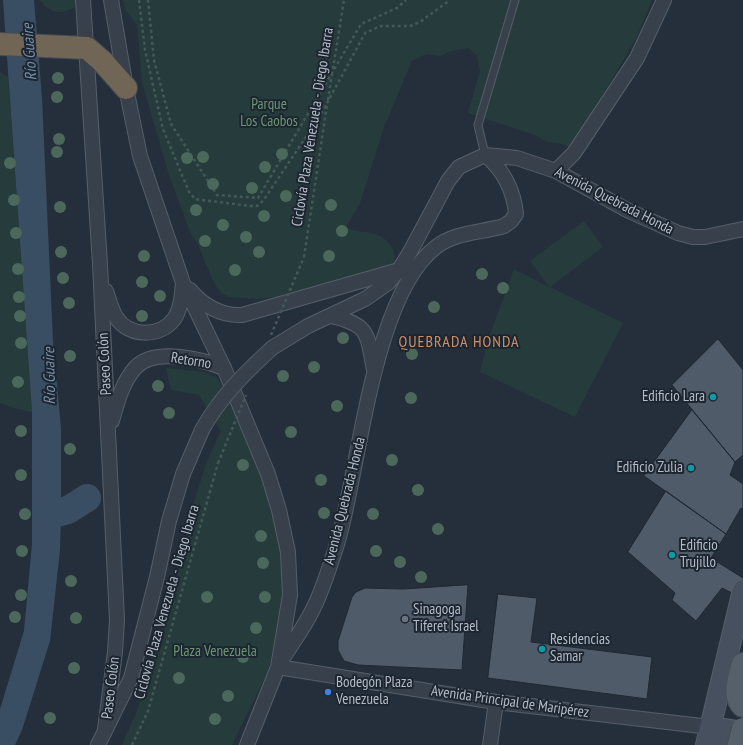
<!DOCTYPE html>
<meta charset="utf-8">
<style>
body{margin:0}
canvas{display:block;background:#242f3b}
</style>
<canvas width="743" height="745"></canvas>
<script>
const ctx = document.querySelector('canvas').getContext('2d');
ctx.lineJoin = 'round';
function paint(path, color) { ctx.fillStyle = color; ctx.fill(path, 'evenodd'); }
function strokePath(path, color, width, dash) { ctx.strokeStyle = color; ctx.lineWidth = width; ctx.lineCap = dash ? 'butt' : 'round'; ctx.setLineDash(dash || []); ctx.stroke(path); }
function drawText(font, color, halo, rows, align = 'center') {
  ctx.font = font + ' "PT Sans Narrow",sans-serif'; ctx.lineWidth = 4; ctx.setLineDash([]); ctx.textBaseline = 'middle'; ctx.strokeStyle = halo; ctx.fillStyle = color; for (const [text, x, y, turn = 0] of rows) {
    ctx.save(); ctx.translate(x, y); ctx.rotate((+turn || 0) * Math.PI / 180); ctx.textAlign = isNaN(turn) ? turn : align; if (halo) ctx.strokeText(text, 0, 0); ctx.fillText(text, 0, 0); ctx.restore();
  }
}
paint(new Path2D(`
 M40,0h40l-1,5c-14,9 -28,11 -39,-5z
 M123,0h529l-16,39 -65,108 -12,-4 -12,-1 -12,-7 -67,-22 12,-42 -3,-15 -8,-8 -18,3 -11,5 -14,-2 -14,7 -28,66 -24,76 -14,24c7,5 16,4 24,6 17,3 27,15 24,31l-110,32 -29,3 -25,-2 -8,-3 -7,-9 -18,-42 -7,-11 -21,-57 -27,-93 -5,-57 -11,-14z
 M0,72l8,5 24,335 -18,-4 -14,-5z
 M584,221l19,26 -53,40 73,36 -48,94 -95,-45 9,-35 25,-68 35,18 -19,-26z
 M166,368l38,4 12,5 11,14 42,103 14,60v26l-3,38 -12,53 -36,74h-110l14,-32 31,-91 25,-114 15,-47 14,-30 -22,-36 -28,-5z`), '#263b3c');
paint(new Path2D(`
 M3,0h31l8,98 11,244 8,86v83l-1,39 -10,91 -28,89 -7,15h-15v-36l24,-78 8,-87v-132z`), '#3a4e63');
strokePath(new Path2D(`
 M57,513l11,-3 19,-12`), '#3a4e63', 28);
const building = new Path2D(`
 M718,339l25,31v85l-8,7 -63,-77z
 M692,410l43,52 -5,13 13,9v25l-2,-1 -15,26 -82,-58z
 M666,491l60,43 -15,24 32,20v6l-7,11 -14,-7 -26,33 -24,-21 3,-7 -47,-41z
 M468,585l-6,85 -104,-5 -14,-4 -6,-11v-9l14,-44 4,-5 9,-4 38,1z
 M498,594l39,4 -6,44 121,15 -5,42 -159,-21z`);
paint(building, '#4f5b69');
strokePath(building, '#1f2832', 1);
const lane = new Path2D(`
 M485,155l-7,-30 37,-125`);
const street = new Path2D(`
 M83,0l17,264 17,356 -2,32 -10,77
 M111,0l15,88 14,68 43,127 41,85 44,106 11,36 9,42 2,43 -12,72 -31,78
 M556,171l18,-18 63,-95 27,-58
 M190,290c14,16 30,26 52,25l157,-45
 M106,291c3,8 5,18 10,26 12,20 44,21 58,2 7,-10 8,-24 9,-36
 M331,316c39,9 36,18 43,54
 M272,348l36,-22 57,-27 23,-16 11,-13 11,-18 38,-71 11,-14 26,-12 32,3 39,13 71,39 51,23 15,4h12l38,-8
 M112,421c5,-18 10,-38 23,-53 19,-21 66,-9 89,0
 M283,658c10,-16 22,-32 30,-49 9,-17 19,-49 25,-68 22,-76 35,-246 98,-294 19,-15 45,-14 68,-21l7,-5 5,-7c-2,-23 -13,-45 -31,-59
 M278,667l218,35 214,25
 M98,745l33,-67 26,-101 12,-56 14,-47 19,-44
 M490,745l6,-43`);
const secondary = new Path2D(`
 M710,727l33,5
 M706,745l37,-155
 M717,745l4,-2 13,2`);
const primary = new Path2D(`
 M743,664c-3,12 -11,32 0,42`);
const highway = new Path2D(`
 M0,44l87,4 16,14 23,26`);
strokePath(lane, '#565f69', 9);
strokePath(street, '#565f69', 16);
strokePath(secondary, '#565f69', 22);
strokePath(primary, '#414a54', 24);
strokePath(highway, '#434c56', 24);
strokePath(new Path2D(`
 M139,0l6,50 18,79 26,63 6,7 7,1 49,6h6l6,-5 57,-85 45,-83 16,-7h29l10,-4 30,-22
 M148,0l6,60 17,64 46,71 41,3 103,-174 36,-16 9,-8
 M333,69l11,-69
 M328,100l4,-26
 M304,257l23,-152
 M132,745l16,-34 70,-248`), '#445859', 2.5, [3, 3]);
strokePath(lane, '#38414b', 7);
strokePath(street, '#38414b', 14);
strokePath(secondary, '#46505e', 20);
strokePath(primary, '#56606b', 22);
strokePath(highway, '#716555', 22);
const streetBridge = new Path2D(`
 M202,430c18,-33 43,-57 70,-82`);
const primaryBridge = new Path2D(`
 M739,745l4,-16`);
strokePath(streetBridge, '#565f69', 16, []);
strokePath(primaryBridge, '#414a54', 24, []);
strokePath(new Path2D(`
 M271,335l33,-78
 M218,463l28,-68`), '#445859', 2.5, [3, 3]);
strokePath(streetBridge, '#38414b', 14);
strokePath(primaryBridge, '#56606b', 22);
ctx.fillStyle = '#4b685a';
for (const [x, y] of [
 [58,78],
 [57,97],
 [59,139],
 [57,152],
 [282,154],
 [203,157],
 [187,158],
 [10,163],
 [265,167],
 [213,184],
 [252,188],
 [286,196],
 [14,200],
 [331,205],
 [60,207],
 [196,210],
 [264,216],
 [223,225],
 [342,231],
 [16,233],
 [246,237],
 [205,241],
 [61,252],
 [259,252],
 [144,256],
 [329,256],
 [18,269],
 [235,270],
 [482,274],
 [63,278],
 [142,282],
 [503,288],
 [160,296],
 [19,297],
 [69,303],
 [434,307],
 [20,316],
 [142,316],
 [343,338],
 [21,343],
 [412,354],
 [70,356],
 [314,367],
 [283,376],
 [18,382],
 [158,386],
 [411,398],
 [337,406],
 [169,413],
 [21,431],
 [291,432],
 [70,449],
 [392,460],
 [243,465],
 [21,475],
 [321,480],
 [418,490],
 [324,513],
 [25,514],
 [373,514],
 [438,529],
 [261,536],
 [22,551],
 [376,551],
 [400,562],
 [263,563],
 [421,577],
 [71,581],
 [21,595],
 [207,597],
 [265,597],
 [15,617],
 [76,618],
 [256,628],
 [243,657],
 [74,668],
 [179,678],
 [228,696],
 [50,718],
 [215,719]
]) { ctx.beginPath(); ctx.arc(x, y, 6, 0, 2 * Math.PI); ctx.fill(); }
for (const [x, y, r, color] of [
 [713,397,4,"#0f9aa8"],
 [691,468,4,"#0f9aa8"],
 [672,555,4,"#0f9aa8"],
 [405,619,4,"#6b7280"],
 [542,649,4,"#0f9aa8"],
 [328,692,4,"#3f7fe0"]
]) { const dot = new Path2D(); dot.arc(x, y, r, 0, 2 * Math.PI); ctx.fillStyle = color; ctx.fill(dot); strokePath(dot, '#1d2630', 1.5); }
drawText('15px', '#6b9773', '#1d2630', [
 ["Parque",269,105],
 ["Los Caobos",269,122],
 ["Plaza Venezuela",215,652]
]);
drawText('15px', '#b3bcc7', '#1d2630', [
 ["Ciclovía Plaza Venezuela - Diego Ibarra",313,127,-81],
 ["Avenida Quebrada Honda",614,201,27],
 ["Retorno",191,361,9],
 ["Paseo Colón",105,364,-93],
 ["Avenida Quebrada Honda",345,501,-76],
 ["Ciclovía Plaza Venezuela - Diego Ibarra",167,602,-74],
 ["Paseo Colón",111,688,-83],
 ["Avenida Principal de Maripérez",510,702,8]
]);
drawText('15px', '#b3bcc7', '#1d2630', [
 ["Edificio Lara",705,397,"right"],
 ["Edificio Zulia",683,468,"right"],
 ["Edificio",680,546],
 ["Trujillo",680,563],
 ["Sinagoga",413,610],
 ["Tiferet Israel",413,627],
 ["Residencias",550,640],
 ["Samar",550,657],
 ["Bodegón Plaza",336,683],
 ["Venezuela",336,700]
], 'left');
drawText('italic 16px', '#758ea9', '#1d2630', [
 ["Río Guaire",30,52,-94],
 ["Río Guaire",50,376,-91]
]);
ctx.letterSpacing = '1px';
drawText('16px', '#cf8f66', '#1d2630', [
 ["QUEBRADA HONDA",459,342]
]);
ctx.letterSpacing = '0px';
</script>
